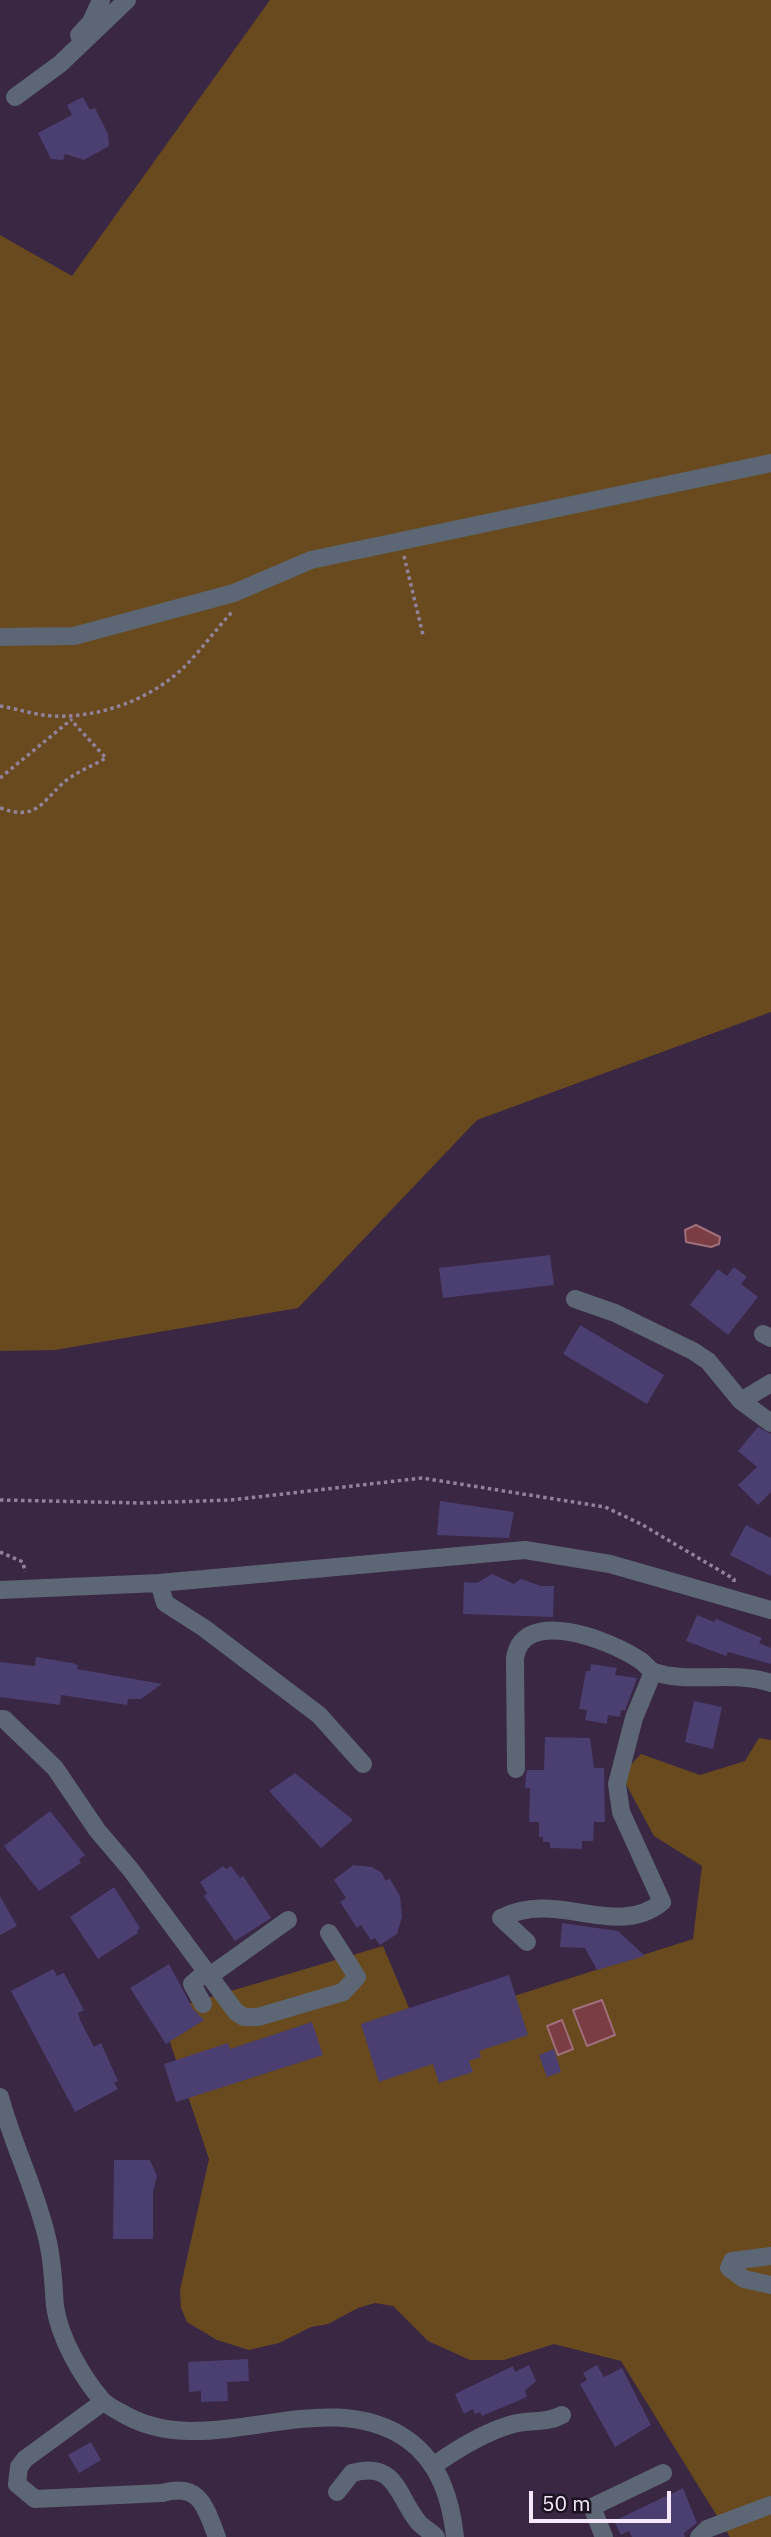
<!DOCTYPE html>
<style>
body{margin:0}
#map{position:relative;width:771px;height:2537px;overflow:hidden;background:#3a2744;font-family:"IBM Plex Sans",sans-serif}
canvas{display:block}
.scale{position:absolute;left:529px;top:2491px;width:142px;height:32px;box-sizing:border-box;border:4px solid #f5e8fb;border-top:0;padding-left:9px;font-size:21px;line-height:24px;white-space:nowrap;color:#f5e8fb;-webkit-text-stroke:5px #1d1421;paint-order:stroke}
</style>
<div id="map">
<canvas width="771" height="2537"></canvas>
<div class="scale">50 m</div>
</div>
<script>
const ctx = document.querySelector('canvas').getContext('2d');
ctx.lineJoin = 'round';
function paint(path, color) { ctx.fillStyle = color; ctx.fill(path, 'evenodd'); }
function strokePath(path, color, width, dash) { ctx.strokeStyle = color; ctx.lineWidth = width; ctx.lineCap = dash ? 'butt' : 'round'; ctx.setLineDash(dash || []); ctx.stroke(path); }
paint(new Path2D(`
 M270,0h501v1012l-294,108 -179,188 -243,42 -55,1v-1116l72,41z
 M759,1738l12,2v797h-41l-109,-176 -67,-17 -50,16h-34l-42,-19 -35,-35 -18,-3 -17,5 -30,16 -17,3 -32,16 -30,7 -32,-10 -30,-18 -6,-14 -1,-18 29,-131 -49,-147 223,-66 34,81 276,-88 9,-73 -48,-30 -33,-61 20,-21 59,21 45,-14z`), '#684a1e');
const water = new Path2D(`
 M696,1225l24,12 -1,7 -8,3 -25,-5 -1,-12z
 M602,2000l13,35 -28,11 -14,-36z
 M562,2020l11,29 -15,6 -11,-29z`);
paint(water, '#7a3d44');
strokePath(water, '#9f707b', 2);
paint(new Path2D(`
 M83,97l7,13 5,-2 13,26 1,12 -25,14 -19,-6 -2,6 -12,-1 -13,-26 34,-18 -5,-10z
 M550,1255l4,30 -111,13 -4,-30z
 M734,1267l13,10 -6,7 17,13 -30,38 -38,-30 28,-36 9,7z
 M580,1325l84,50 -17,29 -84,-50z
 M758,1427l13,7v58l-13,13 -20,-20 19,-18 -19,-16z
 M440,1501l74,11 -5,26 -72,-3z
 M746,1525l25,13v38l-41,-21z
 M492,1574l22,10 7,-5 20,7h13l-1,31 -90,-3 1,-32 13,1z
 M697,1615l17,7 2,-3 46,19 -3,5 12,5v16l-43,-12 -2,4 -40,-15z
 M36,1657l36,6 6,2 -1,4 85,15 -21,15h-13l-1,6 -66,-10 -1,10 -60,-8v-35l35,4z
 M591,1664l26,4 -2,7 22,3 -12,33 -4,-1 -1,7 -12,-2 -1,9 -22,-4 2,-10 -8,-1 7,-38h4z
 M694,1701l28,6 -9,42 -28,-7z
 M545,1737l45,1 4,30h10l1,54h-11l-1,19h-11v8l-32,-1v-6h-7v-5h-4v-15h-10l1,-34h-5l1,-13 1,-5h17z
 M295,1773l58,47 -32,28 -52,-57z
 M50,1811l35,44 -6,5 2,3 -42,28 -35,-45z
 M353,1865l19,2 10,6 3,7 5,-1 10,17 2,21 -5,17 -17,11 -5,-7 -4,2 -10,-15 -4,3 -17,-26 6,-4 -12,-18z
 M223,1866l3,3 5,-3 9,12 3,-2 28,42 -36,23 -31,-45 3,-3 -7,-11z
 M114,1887l26,41 -3,3 1,2 -40,26 -28,-42z
 M0,1896l17,30 -17,9z
 M562,1923l56,8 27,25 -48,14 -12,-22 -25,-1z
 M169,1964l24,45 11,11 -38,24 -36,-56z
 M53,1969l4,7 7,-3 20,37 -6,3 2,7 14,27 7,-4 17,38 -4,2 4,6 -43,23 -64,-121z
 M509,1975l19,60 -49,16 2,6 -12,4 4,11 -34,11 -6,-19 -54,18 -18,-58z
 M312,2022l11,33 -147,47 -12,-38 64,-21 2,6z
 M554,2049l7,23 -14,5 -8,-22z
 M114,2160h36l7,16 -4,16v47h-40z
 M248,2359l1,22 -22,1 1,19 -27,1v-11l-12,1 -1,-30z
 M529,2365l7,16 -11,10 2,6 -45,19 -2,-4 -5,2 -2,-5 -9,5 -9,-20 58,-28 2,6z
 M597,2365l7,12 18,-9 29,57 -36,22 -35,-63 7,-4 -4,-7z
 M91,2442l10,18 -22,13 -11,-18z
 M683,2488l14,35 -13,10 1,4h-53l-3,-6 -8,4 -7,-14z`), '#4b3e70');
strokePath(new Path2D(`
 M404,556l19,79
 M0,706c18,3 35,9 53,10 46,2 96,-16 129,-47 18,-17 33,-39 50,-57
 M0,778l72,-59
 M0,808c35,12 39,-2 62,-24 12,-11 30,-18 44,-26l-35,-38
 M0,1500l141,3 90,-3 191,-22 183,29 36,17 93,55v4
 M0,1552l23,10 2,10`), '#92829b', 3.5, [3.5, 3.5]);
strokePath(new Path2D(`
 M79,35l12,-13 10,-22
 M15,97l45,-33 67,-64
 M0,637l74,-1 160,-43 77,-33 460,-97
 M575,1299l40,14 78,38 15,10 33,40 30,22
 M763,1334l8,4
 M741,1401l30,-18
 M159,1583l6,20 39,25 115,87 44,49
 M0,1590l159,-7 366,-33 85,14 161,46
 M0,1719h4l51,49 42,62 34,40 105,142 8,5h14l85,-25 14,-15 -28,-44
 M516,1769l-1,-111c8,-52 94,-18 123,1 6,3 10,10 16,13 36,12 79,-2 117,11
 M527,1942l-26,-24c57,-29 115,22 161,-16l-41,-90 -4,-28 17,-66 19,-46
 M211,1975l77,-55
 M203,2004l-11,-20 15,-13
 M0,2097c13,48 36,93 47,141 6,23 6,45 8,68 4,31 27,71 47,94 5,5 12,9 18,12 88,55 202,-33 288,28 32,23 43,60 47,97
 M771,2256l-39,5 -3,7 15,11 27,6
 M103,2402l-78,57 -6,8 -2,17 18,15 127,-6c38,-11 43,14 55,44
 M433,2466c24,-17 51,-34 80,-42 17,-5 32,0 49,-9
 M337,2492l15,-19c45,-13 45,24 67,50 5,5 12,9 17,14
 M604,2537l-12,-30 71,-34
 M699,2537l8,-8 64,-24`), '#5c6674', 18);
</script>
